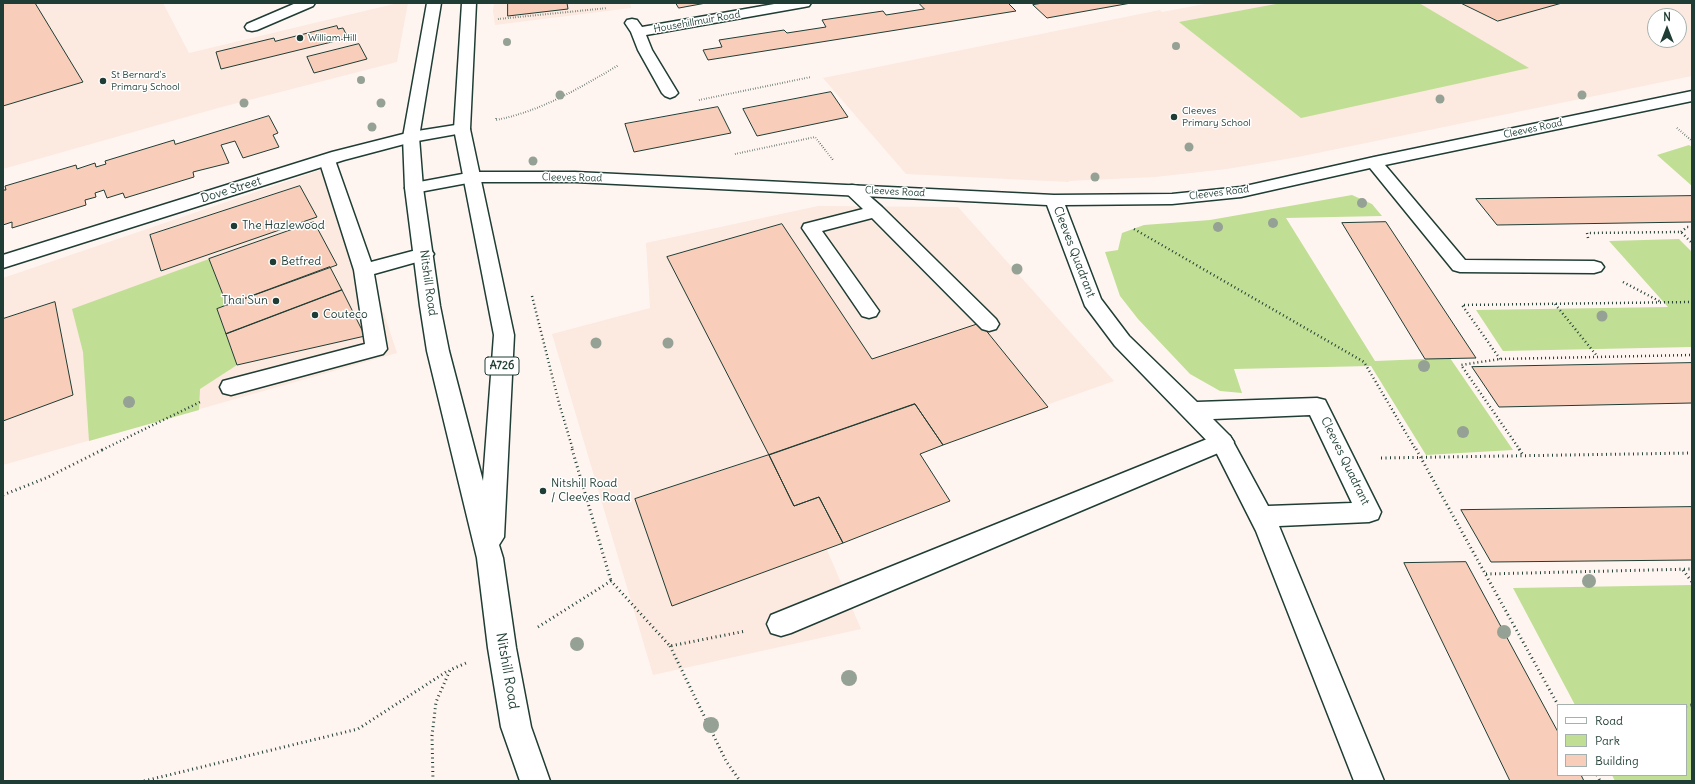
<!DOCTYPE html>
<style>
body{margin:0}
#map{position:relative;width:1695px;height:784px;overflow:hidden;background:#fef5f1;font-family:Delius,sans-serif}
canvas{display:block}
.frame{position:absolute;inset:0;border:4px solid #1f3d34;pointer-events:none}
.legend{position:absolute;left:1557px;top:704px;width:130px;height:72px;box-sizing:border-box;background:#fff;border:1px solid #a5b1ae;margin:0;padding:5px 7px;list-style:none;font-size:12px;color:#1f3d34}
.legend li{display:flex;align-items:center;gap:8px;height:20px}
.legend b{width:20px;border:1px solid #a5b1ae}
.north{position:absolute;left:1647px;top:8px;width:40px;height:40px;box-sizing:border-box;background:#fff;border:1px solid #a5b1ae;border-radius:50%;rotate:0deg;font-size:11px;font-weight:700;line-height:16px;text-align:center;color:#1f3d34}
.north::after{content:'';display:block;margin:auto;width:14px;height:18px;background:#1f3d34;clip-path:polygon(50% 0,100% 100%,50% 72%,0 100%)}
</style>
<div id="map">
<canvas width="1695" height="784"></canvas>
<div class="frame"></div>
<ul class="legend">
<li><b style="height:5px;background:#fff"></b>Road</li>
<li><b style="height:11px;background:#c1de95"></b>Park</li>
<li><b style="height:11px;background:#f8cdba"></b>Building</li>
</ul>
<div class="north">N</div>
</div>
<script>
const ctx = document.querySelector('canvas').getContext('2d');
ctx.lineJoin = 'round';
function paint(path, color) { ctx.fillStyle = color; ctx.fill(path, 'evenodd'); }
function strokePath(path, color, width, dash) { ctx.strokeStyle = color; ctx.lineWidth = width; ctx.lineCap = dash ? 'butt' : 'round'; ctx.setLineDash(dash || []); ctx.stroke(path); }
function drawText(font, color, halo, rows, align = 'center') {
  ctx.font = font + ' Delius,sans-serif'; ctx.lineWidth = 3; ctx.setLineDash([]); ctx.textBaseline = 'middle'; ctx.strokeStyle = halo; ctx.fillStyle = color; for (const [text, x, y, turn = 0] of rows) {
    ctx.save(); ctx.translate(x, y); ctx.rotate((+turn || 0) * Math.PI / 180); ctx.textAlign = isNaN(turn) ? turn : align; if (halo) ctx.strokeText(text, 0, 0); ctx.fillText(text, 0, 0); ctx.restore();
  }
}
paint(new Path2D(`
 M3,3h160l26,50 209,-50h10l-11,59 -179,46 -215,61z
 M494,3h136l1,5 -136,17 -2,-14z
 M1210,3h482v73l-394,81 -71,12 -72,8 -86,4v1l-163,-8 -83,-96 337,-68 2,2zM1655,16h24v24h-24z
 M335,165l62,188 -394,112v-187z
 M818,206l140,1 156,174 -312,111 59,137 -208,46 -101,-341 98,-26 -4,-65z`), '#fce9e0');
paint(new Path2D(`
 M1281,3h138l110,65 -228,50 -122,-96z
 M1689,145l3,2v39l-35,-31z
 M1352,195l20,9 10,12 -96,2 89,143 75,-3 63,92 -87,5 -55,-89 -137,3 8,24 -22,-2 -30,-17 -52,-55 -18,-23 -15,-44 13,-2 4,-17 22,-8 66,-5z
 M1679,239l13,13v95l-189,4 -27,-41 192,-3 -59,-66z
 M209,259l18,46 -10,4 20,56 -37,24 -1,21 -110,31 -6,-89 -11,-43z
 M1692,585v196h-77l-3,-6h74v-70h-111l-62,-117z`), '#c1de95');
const building = new Path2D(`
 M3,3h32l48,79 -80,24z
 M508,3h59l1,6 -60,7z
 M676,3h30l-27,5z
 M919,3h89l8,8 -308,49 -5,-10 19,-3 -3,-7 65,-10 3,3 39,-6 -4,-7 61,-9 3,4 38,-6z
 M1043,3h88l-84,15 -14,-13z
 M1461,3h101l-64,18z
 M337,26l1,3 5,-1 5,10 -127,31 -5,-17 58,-14 1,3z
 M359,44l8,15 -53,14 -7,-16z
 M831,92l17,25 -91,19 -14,-27z
 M718,107l13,26 -97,19 -9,-28z
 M269,116l9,17 -5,2 6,12 -36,11 -8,-17 -14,4 8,18 -36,9 1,5 -69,21 -2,-5 -16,5 -3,-8 -9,3 1,4 -11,3 1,5 -74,23v-6l-9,3v-35h3l-1,-4 71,-21 1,4 18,-6 1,4 10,-3 -1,-3 69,-21 1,4z
 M300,186l17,31 -156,54 -11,-36z
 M1692,196v26l-195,3 -21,-26z
 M314,222l23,43 -110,40 -18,-46z
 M1386,222l90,136 -51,1 -83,-136z
 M782,224l90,135 108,-36 68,84 -105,38 -28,-41 -146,51 -102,-198z
 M330,267l12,23 -116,44 -9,-25z
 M342,290l23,46 -128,29 -11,-31z
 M55,302l18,93 -70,26v-102z
 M1692,363v40l-193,4 -27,-40z
 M915,404l28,41 -23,9 30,47 -107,42 -24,-46 -25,9 -25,-51z
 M769,455l25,51 25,-9 24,46 -171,63 -37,-107z
 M1692,507v53l-201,2 -30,-52z
 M1466,562l92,170v43h23l3,6h-74l-106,-218z`);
paint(building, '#f8cdba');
strokePath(building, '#1f3d34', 1);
const service = new Path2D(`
 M296,3h19l-2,3 -56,24 -5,1 -5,-1 -2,-3 2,-3z
 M327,155l6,1 2,4 36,102 53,-14 7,2 3,4 -3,4 -57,16 13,75 -4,5 -152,41 -8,-2 -3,-6 3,-6 142,-37 -11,-74 -35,-110 2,-4z
 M852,185l6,1 24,21 114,112 3,5 -3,5 -7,2 -7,-2 -110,-111 -50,13 57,80 -3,5 -7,2 -7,-2 -60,-88 2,-4 59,-15 -20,-19 3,-4z
 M1222,433l8,3 4,6 -4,6 -439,185 -10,3 -10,-3 -4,-9 4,-9z`);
const minor = new Path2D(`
 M780,3h31l-2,3 -5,1 -158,28 6,15 26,43 -3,3 -5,2 -5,-2 -3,-3 -24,-43 -7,-18 -6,-9 2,-3 5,-1 5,1 5,7z
 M1692,91v10l-307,64 80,95 129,1 7,2 3,4 -3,4 -7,2 -134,-1 -7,-2 -83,-102 -129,29 -69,7 -107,1 36,94 28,37 68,66 120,-4 8,2 56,112 -3,7 -9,3 -90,4 105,255h-30l-98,-250 -42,-83 -99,-102 -30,-40 -38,-101 -472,-23h-102l-59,11 -6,-1 -3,-4 3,-4 6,-1 59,-11h102l479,23 118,-1 69,-7 133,-30zM1310,415l42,88 -84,3 -38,-70 -17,-17z
 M462,124l6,2 2,3 -2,3 -56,10 -68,18 -341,108v-13l329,-103 79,-20z`);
const primary = new Path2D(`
 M427,3h14l-22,134 4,51 17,118 9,45 34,130 11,-146 -40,-206 8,-126h14l-6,126 44,206 -10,202 -5,8 4,13 13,90 15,79 19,54h-30l-19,-54 -13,-79 -11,-90 -50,-207 -7,-45 -15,-118 -2,-51z`);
strokePath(service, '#1f3d34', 3);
strokePath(minor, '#1f3d34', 3);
strokePath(primary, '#1f3d34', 3);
strokePath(new Path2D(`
 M498,19l109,-11
 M699,100l112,-23
 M496,118v2c46,-9 83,-32 123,-55
 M1677,128l15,13
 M735,154l80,-17 18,23`), '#1f3d34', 2, [0.5, 2]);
strokePath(new Path2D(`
 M1134,229l230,133 52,88
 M1681,232l6,-5h5
 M1588,238l-1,-5 94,-1 11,11
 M1623,282l38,20
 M532,296l27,107 14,47
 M1555,304l42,52
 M1500,359l-38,-54 230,-3
 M102,450l98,-48
 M1520,450l-59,-85 39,-6 192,-4`), '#1f3d34', 2.5, [1, 3]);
strokePath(new Path2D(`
 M572,449l39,132
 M1416,449l142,256
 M1519,449l4,6
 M1381,458l311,-5
 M3,495l43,-17 58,-29
 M1683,570l9,12
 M1486,574l206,-5
 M538,627l73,-46 59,65 76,-15
 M670,646l56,115 14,20
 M1686,706l6,-1
 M1597,775l3,6
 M144,781l214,-52 91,-59
 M433,781l-1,-45 4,-34 14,-32 16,-7`), '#1f3d34', 3, [1, 3.5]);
paint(service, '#fff');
paint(minor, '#fff');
paint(primary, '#fff');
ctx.fillStyle = '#95a194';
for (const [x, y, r] of [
 [507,42,4],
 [1176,46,4],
 [361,80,4],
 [560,95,4.5],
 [1582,95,4.5],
 [1440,99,4.5],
 [244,103,4.5],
 [381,103,4.5],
 [372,127,4.5],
 [1189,147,4.5],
 [533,161,4.5],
 [1095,177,4.5],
 [1362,203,5],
 [1273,223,5],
 [1218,227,5],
 [1017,269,5.5],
 [1602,316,5.5],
 [596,343,5.5],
 [668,343,5.5],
 [1424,366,6],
 [129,402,6],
 [1463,432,6],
 [1589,581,7],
 [1504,632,7],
 [577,644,7],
 [849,678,8],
 [711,725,8]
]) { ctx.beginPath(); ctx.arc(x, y, r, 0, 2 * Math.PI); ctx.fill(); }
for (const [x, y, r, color] of [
 [300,38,4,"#1f3d34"],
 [103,81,4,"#1f3d34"],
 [1174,117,4,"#1f3d34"],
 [234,226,4,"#1f3d34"],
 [273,262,4,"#1f3d34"],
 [276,301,4,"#1f3d34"],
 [315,315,4,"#1f3d34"],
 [543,491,4,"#1f3d34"]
]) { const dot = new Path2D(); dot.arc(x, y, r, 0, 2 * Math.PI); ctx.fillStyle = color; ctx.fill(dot); strokePath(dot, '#fff', 1.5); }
drawText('10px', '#1f3d34', '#fff', [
 ["Househillmuir Road",697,22,-10],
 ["Cleeves Road",1533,129,-12],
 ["Cleeves Road",572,178,1],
 ["Cleeves Road",895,192,3],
 ["Cleeves Road",1219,193,-7]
]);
drawText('10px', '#1f3d34', '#fff', [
 ["William Hill",308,38],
 ["St Bernard's",111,75],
 ["Primary School",111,87],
 ["Cleeves",1182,111],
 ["Primary School",1182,123]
], 'left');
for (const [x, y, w] of [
 [502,366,34]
]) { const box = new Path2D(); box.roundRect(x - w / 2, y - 9, w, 18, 3); ctx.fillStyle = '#fff'; ctx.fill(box); strokePath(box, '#1f3d34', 1); }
drawText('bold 11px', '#1f3d34', null, [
 ["A726",502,366]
]);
drawText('12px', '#1f3d34', '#fff', [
 ["Dove Street",231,190,-17],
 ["Cleeves Quadrant",1074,252,69],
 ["Nitshill Road",428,283,82],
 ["Cleeves Quadrant",1345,461,64]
]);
drawText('12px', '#1f3d34', '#fff', [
 ["The Hazlewood",242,226],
 ["Betfred",281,262],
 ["Thai Sun",268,301,"right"],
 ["Couteco",323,315],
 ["Nitshill Road",551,484],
 ["/ Cleeves Road",551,498]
], 'left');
drawText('14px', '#1f3d34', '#fff', [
 ["Nitshill Road",507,671,80]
]);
</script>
